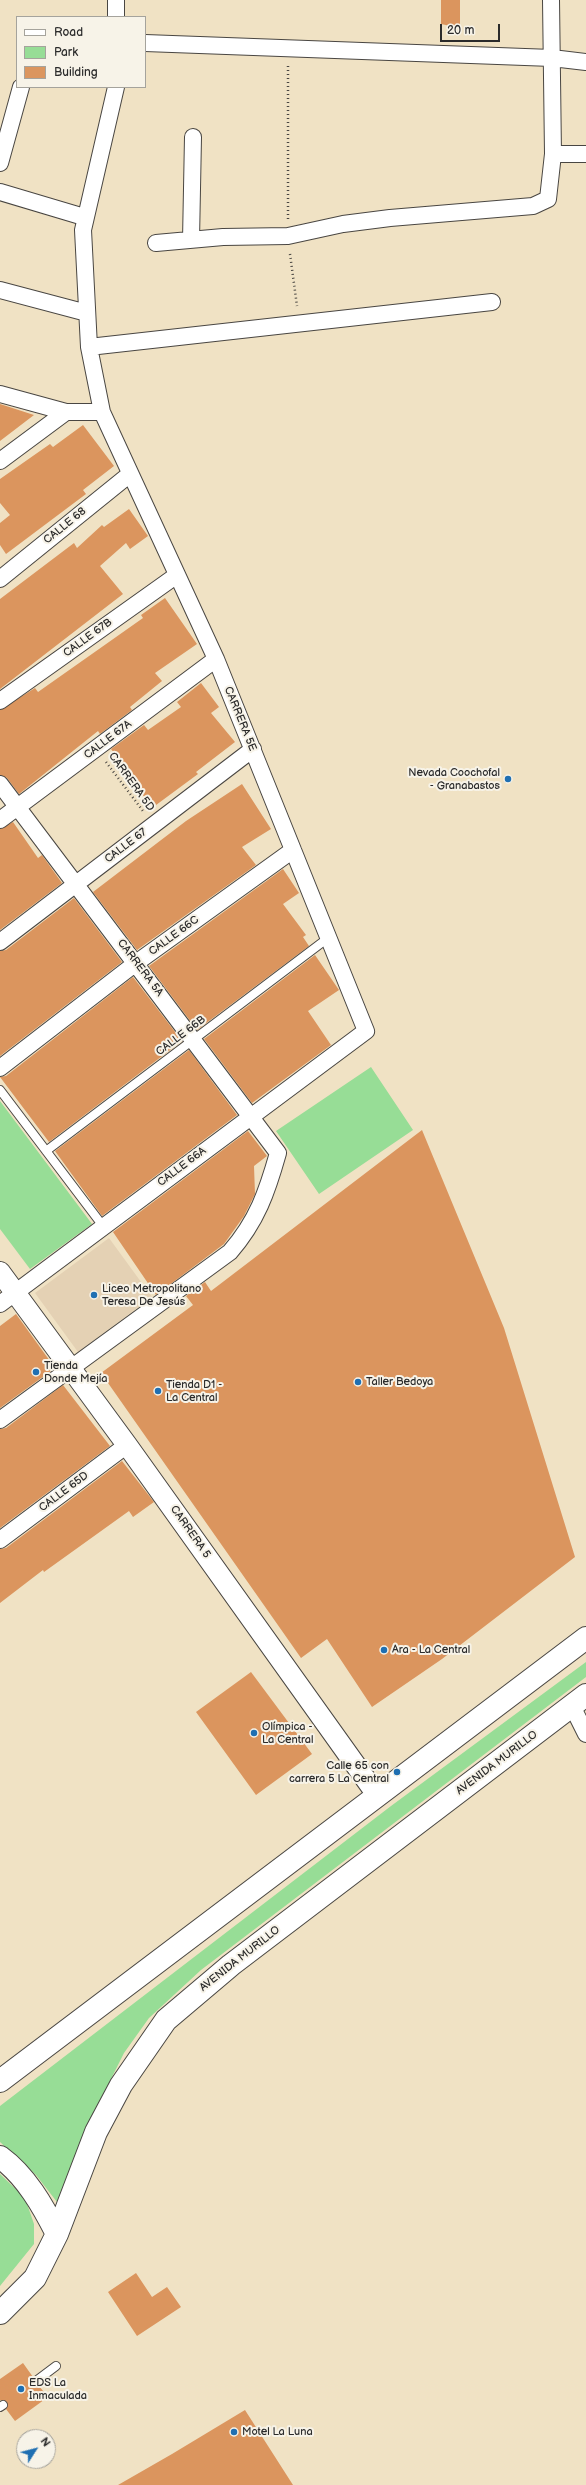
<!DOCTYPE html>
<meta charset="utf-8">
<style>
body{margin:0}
#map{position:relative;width:586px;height:2485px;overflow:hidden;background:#f0e2c4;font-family:"Balsamiq Sans",sans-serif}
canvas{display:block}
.legend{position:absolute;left:16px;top:16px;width:130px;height:72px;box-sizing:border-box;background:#f7f3e8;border:1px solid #a5a39c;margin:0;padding:5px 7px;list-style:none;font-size:12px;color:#2b2b2b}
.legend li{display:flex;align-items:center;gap:8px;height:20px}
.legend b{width:20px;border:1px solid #a5a39c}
.north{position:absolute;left:16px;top:2429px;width:40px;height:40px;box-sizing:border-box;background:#f7f3e8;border:1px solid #a5a39c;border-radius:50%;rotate:54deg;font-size:11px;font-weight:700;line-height:16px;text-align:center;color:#2b2b2b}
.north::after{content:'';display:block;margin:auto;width:14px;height:18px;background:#1f6fb2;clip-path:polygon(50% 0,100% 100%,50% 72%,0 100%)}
.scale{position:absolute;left:440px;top:24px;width:60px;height:18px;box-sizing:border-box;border:2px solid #2b2b2b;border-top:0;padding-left:5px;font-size:12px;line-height:14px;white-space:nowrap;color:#2b2b2b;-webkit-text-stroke:3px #f7f3e8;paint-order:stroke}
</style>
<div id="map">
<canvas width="586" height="2485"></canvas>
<ul class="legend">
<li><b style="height:5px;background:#fff"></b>Road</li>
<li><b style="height:11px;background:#97dd96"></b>Park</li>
<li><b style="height:11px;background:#db955e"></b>Building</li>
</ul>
<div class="north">N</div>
<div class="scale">20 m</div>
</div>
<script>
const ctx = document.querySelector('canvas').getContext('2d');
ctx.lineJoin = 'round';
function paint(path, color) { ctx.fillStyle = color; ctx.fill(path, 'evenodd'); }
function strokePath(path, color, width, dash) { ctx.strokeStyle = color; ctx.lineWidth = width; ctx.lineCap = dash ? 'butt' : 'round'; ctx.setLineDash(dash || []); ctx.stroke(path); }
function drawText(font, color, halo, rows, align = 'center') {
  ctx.font = font + ' "Balsamiq Sans",sans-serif'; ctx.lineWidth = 4; ctx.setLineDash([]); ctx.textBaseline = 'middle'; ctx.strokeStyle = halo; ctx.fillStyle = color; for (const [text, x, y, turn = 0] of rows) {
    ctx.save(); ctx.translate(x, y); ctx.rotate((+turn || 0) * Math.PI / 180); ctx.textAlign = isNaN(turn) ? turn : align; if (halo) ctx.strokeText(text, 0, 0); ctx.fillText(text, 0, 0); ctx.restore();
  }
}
paint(new Path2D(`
 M109,1238l43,59 -74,55 -43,-59z`), '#e4d1b4');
paint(new Path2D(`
 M371,1067l42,63 -94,64 -43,-63z
 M0,1101l92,123 -62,45 -30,-40z
 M586,1662v15l-385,293 -52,48 -25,35 -38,76 -29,73 -21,-27 -36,-33v-36l391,-300z
 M0,2174l25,24 9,26v20l-34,42z`), '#97dd96');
paint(new Path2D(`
 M441,0h19v28l-19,-4z
 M0,404l34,11 -34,26z
 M83,425l31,41 -31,24 3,4 -80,60 -6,-9v-22l10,-8 -10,-12v-24l50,-35 3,3z
 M129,509l19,27 -18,13 -4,-6 -26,23 23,28 -123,95v-90l74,-56 3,5 25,-23 2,2z
 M165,598l32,46 -42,29 7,8 -32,26 2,3 -32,24 -2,-3 -79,63 -12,-16 -7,-3v-65l35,-22 3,4 105,-74 -2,-3z
 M201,683l18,24 -8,6 24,29 -39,30 2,2 -46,34 -17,-24 2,-2 -26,-33 33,-24 4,5 33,-23 -4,-5z
 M242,784l29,45 -29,18 14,18 -119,85 -44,-58 93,-71z
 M13,822l25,36 4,-3 20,28 -62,47v-101z
 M283,869l16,24 -16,11 23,31 -3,2 6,9 -112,84 -48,-64z
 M74,898l48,64 -122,94v-105l6,-1z
 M315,955l24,35 -31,21 23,34 -79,58 -48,-64z
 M133,977l49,64 -133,101 -49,-65 6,-1z
 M189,1050l48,65 -135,101 -47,-65z
 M422,1130l82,198 71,229 -133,102 -70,48 -45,-68 -26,19 -200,-285 92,-68 -7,-9 19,-14 6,9z
 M248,1131l19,25 -13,10 1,28 -11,22 -20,28 -68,51 -43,-63z
 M16,1314l39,54 -55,40v-82z
 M63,1385l47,61 -110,82v-99l6,-1z
 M122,1461l32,41 -21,15 -4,-6 -85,61 -1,-2 -43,33v-54l6,-1z
 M251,1672l61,82 -56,41 -60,-83z
 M136,2273l16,24 15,-10 14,20 -44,29 -29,-44z
 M23,2363l10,14 -2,7 8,2 9,11 -33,24 -9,-12 1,-7 -7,-2v-21z
 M245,2410l48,75h-175l54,-31z`), '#db955e');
const service = new Path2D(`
 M0,1090l103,136
 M46,1151l282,-213
 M36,2381l20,-15
 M0,2407l3,-2`);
const minor = new Path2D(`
 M116,0v17
 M145,43l407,15 34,4
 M553,154h33
 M0,163l21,-76
 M0,192l84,25
 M191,240l2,-103
 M156,243l67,-6 65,-1 55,-12 47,-6 143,-12 15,-7 5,-45 -2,-154
 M0,290l87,23
 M89,347l403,-45
 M0,394l66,18h36
 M0,461l66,-49
 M0,579l130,-105
 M0,701l177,-126
 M0,784l278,369c-11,39 -21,68 -48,99l-230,168
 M0,820l216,-161
 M0,942l253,-193
 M0,1068l136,-105 157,-113
 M0,1304l366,-273 -150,-372 -114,-247 -13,-65 -6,-117 33,-143
 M0,1540l127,-95
 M572,1706l14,28`);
const tertiary = new Path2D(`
 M0,1272l127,173 250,350`);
const primary = new Path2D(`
 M0,2081l586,-443
 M0,2157c26,19 43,49 57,77
 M0,2313l35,-35 22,-44 39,-102 25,-47 45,-65 65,-55 355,-270`);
strokePath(service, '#494642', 10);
strokePath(minor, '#494642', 18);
strokePath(tertiary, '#494642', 22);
strokePath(primary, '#494642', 24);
strokePath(new Path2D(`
 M288,219v-153
 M290,254l7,52
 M106,762l37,49`), '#494642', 2.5, [1, 3]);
strokePath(service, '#fff', 8);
strokePath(minor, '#fff', 16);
strokePath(tertiary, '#fff', 20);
strokePath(primary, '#fff', 22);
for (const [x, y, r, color] of [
 [508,779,4,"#1f6fb2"],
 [94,1295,4,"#1f6fb2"],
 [36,1372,4,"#1f6fb2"],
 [358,1382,4,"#1f6fb2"],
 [158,1391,4,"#1f6fb2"],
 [384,1650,4,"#1f6fb2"],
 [254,1733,4,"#1f6fb2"],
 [397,1772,4,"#1f6fb2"],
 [21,2389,4,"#1f6fb2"],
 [234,2432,4,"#1f6fb2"]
]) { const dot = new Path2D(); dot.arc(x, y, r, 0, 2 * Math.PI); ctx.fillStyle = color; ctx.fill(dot); strokePath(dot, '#f7f3e8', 1.5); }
drawText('11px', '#2b2b2b', '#f7f3e8', [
 ["CALLE 68",65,526,-39],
 ["CALLE 67B",88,638,-36],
 ["CARRERA 5E",240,719,68],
 ["CALLE 67A",108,740,-37],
 ["CARRERA 5D",131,782,54],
 ["CALLE 67",126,846,-37],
 ["CALLE 66C",174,936,-36],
 ["CARRERA 5A",140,968,53],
 ["CALLE 66B",181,1036,-37],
 ["CALLE 66A",182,1167,-37],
 ["CALLE 65D",64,1492,-37],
 ["CARRERA 5",190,1532,55],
 ["AVENIDA MURILLO",497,1763,-37],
 ["AVENIDA MURILLO",240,1959,-38]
]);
drawText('11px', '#2b2b2b', '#f7f3e8', [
 ["Nevada Coochofal",500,773,"right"],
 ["- Granabastos",500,786,"right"],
 ["Liceo Metropolitano",102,1289],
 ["Teresa De Jesús",102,1302],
 ["Tienda",44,1366],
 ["Donde Mejía",44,1379],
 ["Taller Bedoya",366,1382],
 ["Tienda D1 -",166,1385],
 ["La Central",166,1398],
 ["Ara - La Central",392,1650],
 ["Olímpica -",262,1727],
 ["La Central",262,1740],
 ["Calle 65 con",389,1766,"right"],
 ["carrera 5 La Central",389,1779,"right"],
 ["EDS La",29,2383],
 ["Inmaculada",29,2396],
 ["Motel La Luna",242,2432]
], 'left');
</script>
